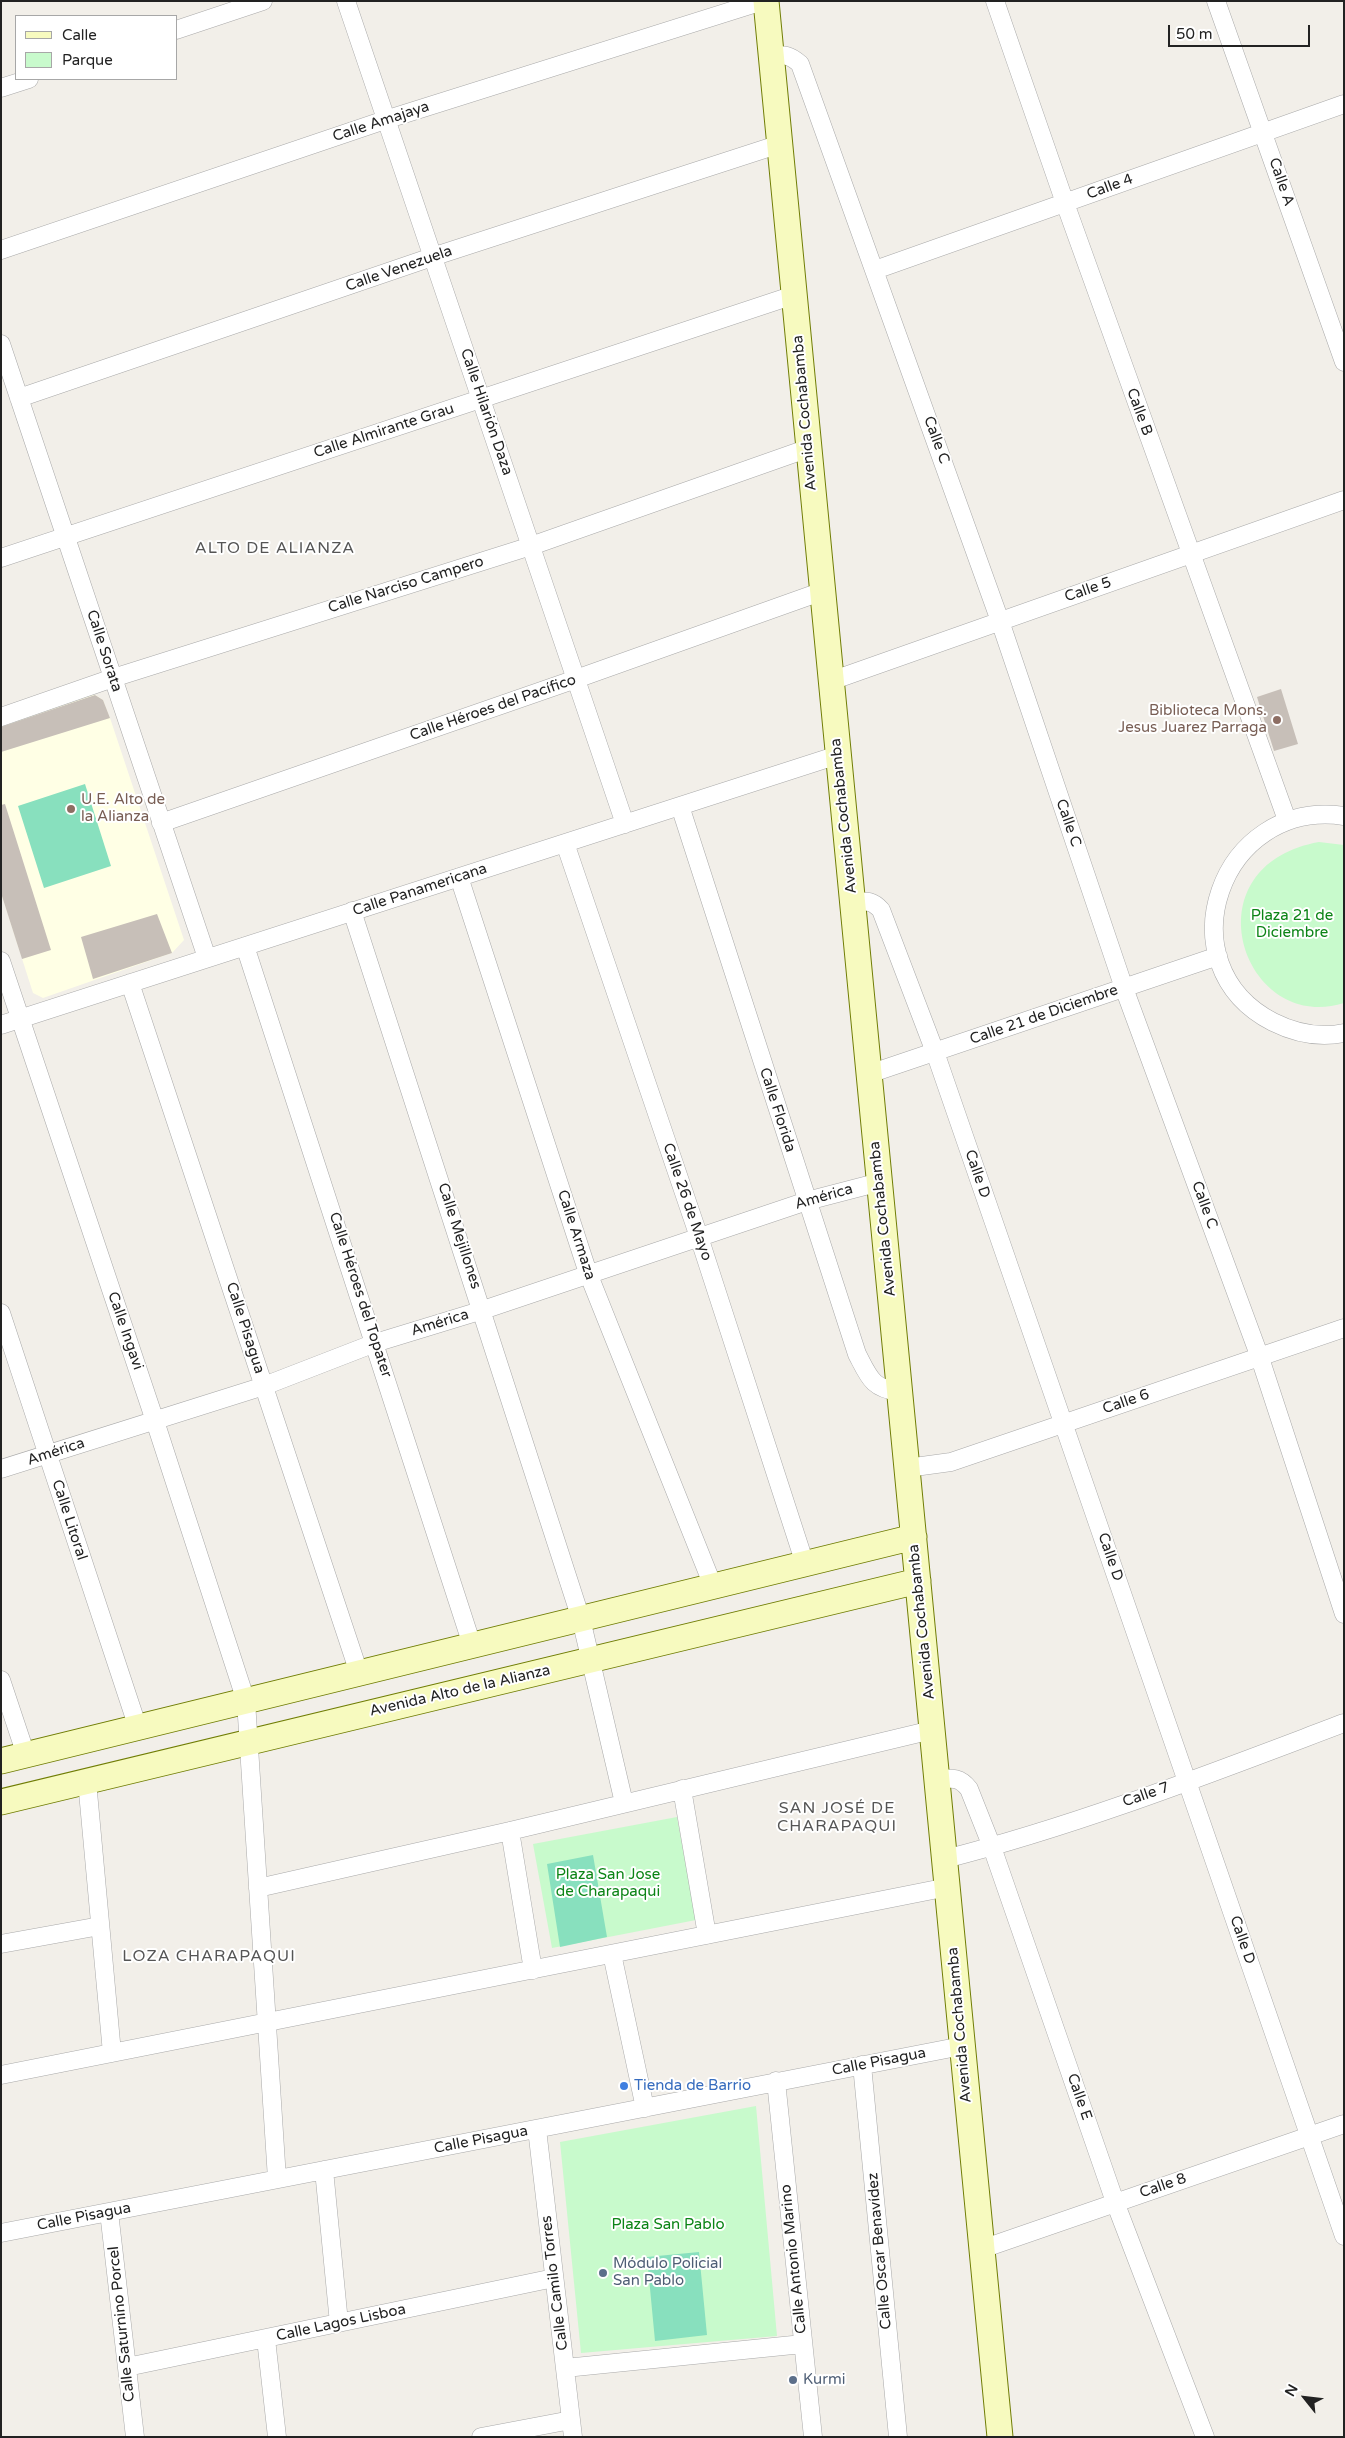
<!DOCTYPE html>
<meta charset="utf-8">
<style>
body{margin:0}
#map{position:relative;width:1345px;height:2438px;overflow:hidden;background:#f2efe9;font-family:"Varela Round",sans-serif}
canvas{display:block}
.frame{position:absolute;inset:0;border:2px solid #222;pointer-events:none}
.legend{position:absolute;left:15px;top:15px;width:162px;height:65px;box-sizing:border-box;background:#fff;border:1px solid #a7a7a7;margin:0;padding:6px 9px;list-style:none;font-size:15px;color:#222}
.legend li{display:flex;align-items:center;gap:10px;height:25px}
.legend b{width:25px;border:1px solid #a7a7a7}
.north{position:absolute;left:1280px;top:2373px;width:50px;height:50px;-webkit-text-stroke:4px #fff;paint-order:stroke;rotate:299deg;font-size:14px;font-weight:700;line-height:20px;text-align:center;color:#222}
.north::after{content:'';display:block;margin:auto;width:18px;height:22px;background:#222;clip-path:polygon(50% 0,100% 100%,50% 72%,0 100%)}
.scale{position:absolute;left:1168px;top:25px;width:142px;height:22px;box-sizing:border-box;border:2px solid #222;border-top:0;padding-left:6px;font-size:15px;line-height:18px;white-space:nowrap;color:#222;-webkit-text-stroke:4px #fff;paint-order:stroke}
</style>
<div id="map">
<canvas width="1345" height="2438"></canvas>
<div class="frame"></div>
<ul class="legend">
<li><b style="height:6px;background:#f7fabf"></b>Calle</li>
<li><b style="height:14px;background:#c8facc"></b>Parque</li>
</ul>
<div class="north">N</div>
<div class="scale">50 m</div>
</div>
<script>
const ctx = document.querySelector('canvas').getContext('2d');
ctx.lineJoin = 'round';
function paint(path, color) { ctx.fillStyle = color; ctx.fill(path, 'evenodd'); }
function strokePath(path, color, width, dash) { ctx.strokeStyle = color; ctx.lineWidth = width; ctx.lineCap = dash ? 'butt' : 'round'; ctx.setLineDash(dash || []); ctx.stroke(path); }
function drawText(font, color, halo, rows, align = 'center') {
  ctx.font = font + ' "Varela Round",sans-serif'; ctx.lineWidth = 4; ctx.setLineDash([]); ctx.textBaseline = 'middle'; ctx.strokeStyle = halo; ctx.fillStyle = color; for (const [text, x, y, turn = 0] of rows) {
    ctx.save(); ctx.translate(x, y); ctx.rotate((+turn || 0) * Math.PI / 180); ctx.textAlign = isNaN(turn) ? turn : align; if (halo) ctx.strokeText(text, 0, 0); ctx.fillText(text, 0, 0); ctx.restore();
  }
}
paint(new Path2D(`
 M94,694l9,6 7,18 74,222 -12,13 -129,45 -10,-5 -32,-100v-168z`), '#ffffe5');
paint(new Path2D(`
 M1319,842l25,3v158c-101,32 -158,-137 -25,-161z
 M677,1817l19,103 -144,28 -19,-104z
 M756,2106l21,230 -196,17 -21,-211z`), '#c8facc');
paint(new Path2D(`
 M85,784l26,82 -67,22 -26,-82z
 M593,1855l14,82 -47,10 -13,-83z
 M699,2252l8,83 -52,6 -8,-84z`), '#88e0be');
paint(new Path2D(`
 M1281,689l17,55 -24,7 -17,-54z
 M95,695l8,5 7,18 -109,34v-25z
 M5,804l46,146 -29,9 -21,-66v-88z
 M157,914l15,39 -79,26 -12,-42z`), '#c7bfb8');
const street = new Path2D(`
 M346,1l279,823
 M995,1l70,202 222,617
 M1216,1l128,361
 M176,30l87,-29
 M771,56c13,-2 19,-1 29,8l200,557 124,367 135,367 85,259
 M1,88l28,-9
 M1,250l384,-130 378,-119
 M875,270l469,-166
 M1,344l206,614
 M19,398l413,-141 348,-113
 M1,558l793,-263
 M831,681l513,-181
 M1,717l112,-39 418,-132 278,-98
 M680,806l177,548c12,23 15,35 43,38
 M1344,816c-124,-18 -182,149 -71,206 22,11 47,16 71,11
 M161,823l415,-144 247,-88
 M565,843l134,394 106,327
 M459,877l129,396 125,313
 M853,902c13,-1 19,-2 28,8l54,142 409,1184
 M352,911l229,708 43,184
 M245,946l227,699
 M1,961l154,460 91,280 31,478
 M130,983l229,690
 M1,1025l837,-270
 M869,1074l349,-118
 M1,1313l137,415
 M907,1468l44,-6 393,-134
 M1,1469l263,-83 111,-43 108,-33 324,-109 73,-19
 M1,1680l25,75
 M937,1779c15,-1 23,-2 32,10l23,58 123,355 90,235
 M87,1781l25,272
 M682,1789l25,146
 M510,1831l23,139
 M945,1859c134,-34 269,-87 399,-136
 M258,1888l252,-57 422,-101
 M1,1944l99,-18
 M612,1954l33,154
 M862,2065l36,372
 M1,2075l947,-188
 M776,2081l37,356
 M537,2129l36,308
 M324,2170l15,153
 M109,2212l26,225
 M1,2233l961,-187
 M982,2249l362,-125
 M266,2339l11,98
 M127,2367l427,-89
 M565,2368l238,-24
 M481,2437l90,-17`);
const secondary = new Path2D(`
 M766,1l234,2436
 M1,1761l913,-224
 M1,1802l917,-221`);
strokePath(street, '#a9a9a9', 19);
strokePath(secondary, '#707d05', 27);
strokePath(street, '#fff', 18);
strokePath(secondary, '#f7fabf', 25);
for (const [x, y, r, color] of [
 [1277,720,5,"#8d6e63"],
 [71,809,5,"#8d6e63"],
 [624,2086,5,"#3f7fe0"],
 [603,2273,5,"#5c6f8a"],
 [793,2380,5,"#5c6f8a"]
]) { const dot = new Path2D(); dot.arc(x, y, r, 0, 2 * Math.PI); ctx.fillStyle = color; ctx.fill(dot); strokePath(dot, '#fff', 2); }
drawText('15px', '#222', '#fff', [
 ["Calle Amajaya",381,122,-18],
 ["Calle A",1281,182,71],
 ["Calle 4",1110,187,-20],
 ["Calle Venezuela",399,269,-19],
 ["Calle Hilarión Daza",486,412,71],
 ["Calle B",1139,412,70],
 ["Avenida Cochabamba",805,413,-95],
 ["Calle Almirante Grau",384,431,-18],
 ["Calle C",936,440,70],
 ["Calle Narciso Campero",406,585,-17],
 ["Calle 5",1088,590,-19],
 ["Calle Sorata",104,651,72],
 ["Calle Héroes del Pacífico",493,708,-19],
 ["Avenida Cochabamba",844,816,-96],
 ["Calle C",1068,823,71],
 ["Calle Panamericana",420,890,-18],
 ["Calle 21 de Diciembre",1044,1015,-19],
 ["Calle Florida",777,1110,72],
 ["Calle D",977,1174,71],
 ["América",824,1197,-16],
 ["Calle 26 de Mayo",687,1202,71],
 ["Calle C",1204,1205,70],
 ["Avenida Cochabamba",883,1219,-96],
 ["Calle Armaza",576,1235,72],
 ["Calle Mejillones",459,1236,72],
 ["Calle Héroes del Topater",360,1295,72],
 ["América",440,1323,-17],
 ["Calle Pisagua",245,1328,72],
 ["Calle Ingavi",125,1331,71],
 ["Calle 6",1126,1402,-19],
 ["América",56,1452,-18],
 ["Calle Litoral",69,1520,72],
 ["Calle D",1110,1557,71],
 ["Avenida Cochabamba",922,1622,-96],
 ["Avenida Alto de la Alianza",460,1691,-13],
 ["Calle 7",1146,1795,-19],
 ["Calle D",1242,1940,71],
 ["Avenida Cochabamba",960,2025,-95],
 ["Calle Pisagua",879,2062,-11],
 ["Calle E",1079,2097,71],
 ["Calle Pisagua",481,2140,-11],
 ["Calle 8",1163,2186,-19],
 ["Calle Pisagua",84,2217,-11],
 ["Calle Oscar Benavídez",880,2251,-95],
 ["Calle Antonio Marino",794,2259,-96],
 ["Calle Camilo Torres",555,2283,-97],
 ["Calle Lagos Lisboa",341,2323,-12],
 ["Calle Saturnino Porcel",122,2324,-96]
]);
drawText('15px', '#785e54', '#fff', [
 ["Biblioteca Mons.",1267,711],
 ["Jesus Juarez Parraga",1267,728],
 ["U.E. Alto de",81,800,"left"],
 ["la Alianza",81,817,"left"]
], 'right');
drawText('15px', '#0c8416', '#fff', [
 ["Plaza 21 de",1292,916],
 ["Diciembre",1292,933],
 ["Plaza San Jose",608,1875],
 ["de Charapaqui",608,1892],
 ["Plaza San Pablo",668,2225]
]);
drawText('15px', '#366cbe', '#fff', [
 ["Tienda de Barrio",634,2086]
], 'left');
drawText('15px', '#4e5e75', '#fff', [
 ["Módulo Policial",613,2264],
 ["San Pablo",613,2281],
 ["Kurmi",803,2380]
], 'left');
ctx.letterSpacing = '1px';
drawText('16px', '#555', '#fff', [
 ["ALTO DE ALIANZA",275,549],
 ["SAN JOSÉ DE",837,1809],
 ["CHARAPAQUI",837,1827],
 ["LOZA CHARAPAQUI",209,1957]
]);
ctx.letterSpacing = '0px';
</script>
